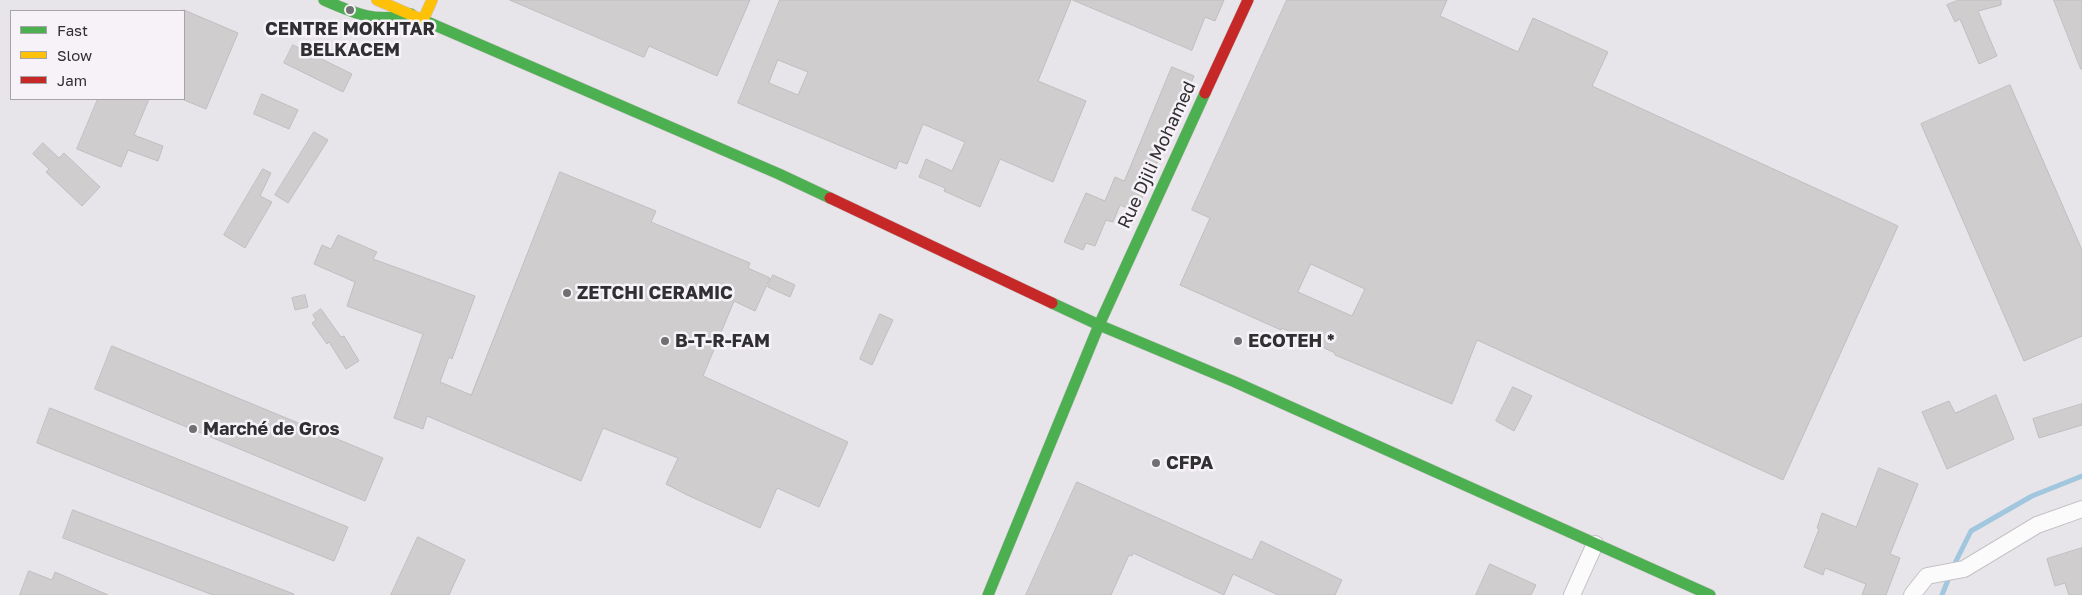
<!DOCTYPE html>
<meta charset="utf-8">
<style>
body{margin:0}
#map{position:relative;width:2082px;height:595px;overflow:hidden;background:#e8e5ea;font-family:"Golos Text",sans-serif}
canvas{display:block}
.legend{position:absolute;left:10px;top:10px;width:175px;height:90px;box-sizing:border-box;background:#f6f2f8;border:1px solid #a7a4a8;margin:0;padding:6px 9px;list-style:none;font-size:15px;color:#302f31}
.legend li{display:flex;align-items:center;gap:10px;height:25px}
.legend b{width:25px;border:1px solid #a7a4a8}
</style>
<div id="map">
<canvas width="2082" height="595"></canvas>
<ul class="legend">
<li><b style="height:6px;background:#4caf50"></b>Fast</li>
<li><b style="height:6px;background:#ffc107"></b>Slow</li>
<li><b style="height:6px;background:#c62828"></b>Jam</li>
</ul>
</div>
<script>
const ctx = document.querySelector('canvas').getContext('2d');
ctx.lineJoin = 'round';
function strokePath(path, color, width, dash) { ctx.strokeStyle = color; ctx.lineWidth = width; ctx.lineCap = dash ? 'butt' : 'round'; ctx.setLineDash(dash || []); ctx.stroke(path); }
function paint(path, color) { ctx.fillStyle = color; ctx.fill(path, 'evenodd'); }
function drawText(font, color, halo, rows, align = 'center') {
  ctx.font = font + ' "Golos Text",sans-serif'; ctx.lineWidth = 5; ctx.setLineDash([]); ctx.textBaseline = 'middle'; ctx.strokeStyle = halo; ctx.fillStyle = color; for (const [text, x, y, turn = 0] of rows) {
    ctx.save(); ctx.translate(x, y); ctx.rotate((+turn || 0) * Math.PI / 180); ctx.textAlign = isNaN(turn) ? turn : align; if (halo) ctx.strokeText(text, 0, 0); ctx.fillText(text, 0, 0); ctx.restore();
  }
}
strokePath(new Path2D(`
 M1953,567l18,-36 61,-35 50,-20
 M1942,595l8,-20`), '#a0c7dd', 5);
const building = new Path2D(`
 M510,0h240l-33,76 -68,-30 -5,11z
 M780,0h291l-33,81 48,20 -33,81 -53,-23 -20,48 -36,-16 1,-3 -26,-11 7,-18 26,12 13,-29 -42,-18 -16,40 -8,-3 -3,8 -158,-66zM778,60l30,12 -10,23 -29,-12z
 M1073,0h151l-9,21 -10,-4 -13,33z
 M1287,0h160l-7,16 78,36 15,-34 75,34 -16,34 306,140 -115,254 -306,-140 -25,64 -117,-49v-2l-53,-25 -1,2 -101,-45 30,-67 -18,-8zM1311,264l54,25 -13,27 -54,-24z
 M1959,0h42v5l-23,6 19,45 -18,8 -19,-45 -5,3 -8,-17z
 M2054,0h28v69h-1z
 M184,10l54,23 -32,76 -22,-9z
 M293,45l59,29 -9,18 -59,-29z
 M1172,67l22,9 -58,136 -16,-7 -7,17 -7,-2 -11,26 -9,-3 -3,7 -19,-8 22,-49 19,8 10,-24 9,4z
 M2010,85l72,165v86l-58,25 -103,-237z
 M262,94l36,16 -9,19 -35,-15z
 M98,99h51l-15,36 29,11 -5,15 -30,-11 -7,17 -44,-18z
 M314,132l14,8 -40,63 -13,-8z
 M43,143l16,15 5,-5 36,34 -18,19 -36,-34 3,-3 -16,-15z
 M263,169l8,4 -11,23 12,6 -27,46 -21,-13z
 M560,172l96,39 -5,11 99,41 -2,5 22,10 -15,33 -21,-10 -31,75 145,66 -29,65 -42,-19 -17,40 -75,-34 -19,-10 12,-26 -75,-30 -22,53 -154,-65 -4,13 -29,-11 29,-84 -76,-28 8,-24 -41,-18 8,-19 9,4 7,-14 39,17 -4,7 102,37 -23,63 -3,-2 -9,25 31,13z
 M773,275l22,10 -5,12 -22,-10z
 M305,295l3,12 -13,3 -3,-12z
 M321,309l20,28 3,-1 15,25 -13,8 -17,-27 -2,2 -15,-21 4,-3 -3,-5z
 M880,314l13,6 -21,45 -12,-6z
 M112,346l271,112 -18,43 -270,-112z
 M1513,387l19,9 -18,35 -18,-10z
 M1996,395l18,44 -67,30 -25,-57 27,-11 6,12z
 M2082,404v21l-43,13 -6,-19z
 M50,408l298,119 -14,34 -297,-118z
 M1879,468l39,16 -28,70 10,4 -14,37h-24l4,-11 -41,-16 -2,7 -19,-8 15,-38 -2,-1 5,-15 34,14z
 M1077,482l175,78 9,-19 81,39 -7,15h-57l-45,-21 -9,21 -91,-42 -1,3 -3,-1 -18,40h-85z
 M73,510l221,84v1h-81l-150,-57z
 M418,537l47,23 -16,35h-58z
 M2082,548v47h-13l-4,-12 -10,3 -8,-27z
 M1490,564l46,21 -5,10h-55z
 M29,571l23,9 3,-8 53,23h-88z`);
paint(building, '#cfcdce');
strokePath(building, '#c0bdbf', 1);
const street = new Path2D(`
 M1572,595l23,-51
 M1912,595l15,-19 37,-7 73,-44 45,-16`);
const fast = new Path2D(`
 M324,0c32,14 51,23 87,14
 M423,20l356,154 51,24
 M1052,303l47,22 136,57 475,213
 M988,595l111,-270 106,-232`);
const slow = new Path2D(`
 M377,0l46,20 9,-20`);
const jam = new Path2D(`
 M1205,93l43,-93
 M830,198l222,105`);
strokePath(street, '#c5c2c6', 18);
strokePath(fast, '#c5c2c6', 12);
strokePath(slow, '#c5c2c6', 12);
strokePath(jam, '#c5c2c6', 12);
strokePath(street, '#fcfbfc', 16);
strokePath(fast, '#4caf50', 11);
strokePath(slow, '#ffc107', 11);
strokePath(jam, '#c62828', 11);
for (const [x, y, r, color] of [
 [350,10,5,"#706f72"],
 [567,293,5,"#706f72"],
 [665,341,5,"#706f72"],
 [1238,341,5,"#706f72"],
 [193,429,5,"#706f72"],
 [1156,463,5,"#706f72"]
]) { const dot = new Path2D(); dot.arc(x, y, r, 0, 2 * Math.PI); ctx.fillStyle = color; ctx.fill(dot); strokePath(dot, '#f6f2f8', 2); }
drawText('bold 18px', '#302f31', '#f6f2f8', [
 ["CENTRE MOKHTAR",350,29,"center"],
 ["BELKACEM",350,50,"center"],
 ["ZETCHI CERAMIC",577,293],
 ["B-T-R-FAM",675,341],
 ["ECOTEH *",1248,341],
 ["Marché de Gros",203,429],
 ["CFPA",1166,463]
], 'left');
drawText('18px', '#302f31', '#f6f2f8', [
 ["Rue Djili Mohamed",1157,155,-65]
]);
</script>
